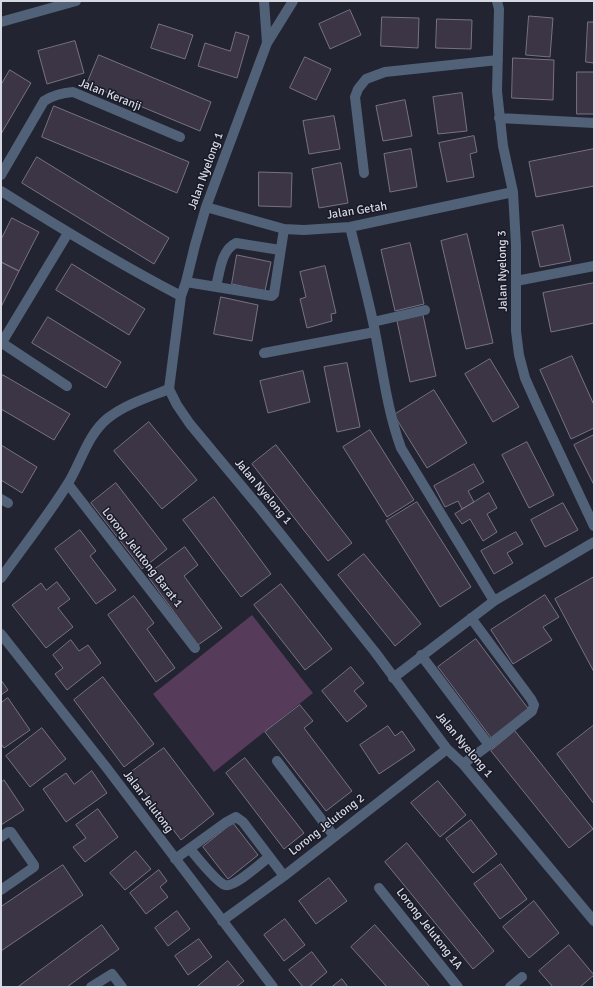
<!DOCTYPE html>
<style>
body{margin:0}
#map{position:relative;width:595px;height:988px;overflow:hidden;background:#222432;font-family:Signika,sans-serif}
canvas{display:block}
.frame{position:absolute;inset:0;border:2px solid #d6d8e2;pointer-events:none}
</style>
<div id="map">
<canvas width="595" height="988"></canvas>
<div class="frame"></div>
</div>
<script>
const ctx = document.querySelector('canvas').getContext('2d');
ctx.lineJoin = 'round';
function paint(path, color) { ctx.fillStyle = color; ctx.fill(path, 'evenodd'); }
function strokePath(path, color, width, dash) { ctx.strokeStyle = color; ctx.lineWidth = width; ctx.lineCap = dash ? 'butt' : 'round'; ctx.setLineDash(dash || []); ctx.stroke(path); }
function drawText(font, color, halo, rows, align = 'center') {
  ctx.font = font + ' Signika,sans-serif'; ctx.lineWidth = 3; ctx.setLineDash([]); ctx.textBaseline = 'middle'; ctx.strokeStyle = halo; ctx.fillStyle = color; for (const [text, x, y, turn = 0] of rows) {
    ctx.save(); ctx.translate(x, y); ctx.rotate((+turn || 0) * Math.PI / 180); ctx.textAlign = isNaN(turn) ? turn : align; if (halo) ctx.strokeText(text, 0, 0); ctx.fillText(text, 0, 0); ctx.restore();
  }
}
paint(new Path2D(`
 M252,615l61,78 -99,79 -61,-78z`), '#573b5b');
const building = new Path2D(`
 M350,10l11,25 -31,14 -11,-25z
 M529,16l24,2 -3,39 -24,-2z
 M382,17l37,1 -1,30 -37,-2z
 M437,19l35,1 -1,29 -35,-1z
 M588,22h6v41l-8,-1z
 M159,24l34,11 -8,24 -34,-11z
 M236,32l13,4 -12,42 -39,-12 7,-23 25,8z
 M75,41l9,32 -37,11 -9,-33z
 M99,55l112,47 -11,29 -113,-47z
 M305,57l26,12 -15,31 -26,-12z
 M513,58l41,2 -1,40 -41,-2z
 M10,70l21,13 -30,51v-49z
 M577,72h17v42h-17z
 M462,93l5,38 -29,3 -5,-37z
 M405,100l7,36 -29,5 -7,-35z
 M54,106l135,56 -12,31 -135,-56z
 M334,116l6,33 -31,5 -6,-33z
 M474,136l3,16 -7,2 4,23 -27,5 -8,-39z
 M411,149l6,38 -27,5 -6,-38z
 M594,149v37l-58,11 -7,-35z
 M37,157l132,81 -15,26 -132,-81z
 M341,163l7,40 -29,5 -7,-39z
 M259,172l33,1 -1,34 -32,-1z
 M12,218l27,14 -20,39 -18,-9v-22z
 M563,225l8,36 -31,6 -8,-35z
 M467,234l26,109 -27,6 -25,-108z
 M410,243l14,61 -29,7 -14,-61z
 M237,255l34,7 -6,29 -33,-7z
 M1,262l18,9 -18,36z
 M72,264l73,45 -16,26 -73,-45z
 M325,266l11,47 -5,1 1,7 -25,7 -7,-29 6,-2 -6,-25z
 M594,283v40l-43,9 -8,-39z
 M221,297l37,8 -6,36 -38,-7z
 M423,315l13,61 -26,6 -13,-61z
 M48,317l73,45 -15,26 -74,-45z
 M572,356l22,49v23l-23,11 -31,-69z
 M490,359l29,48 -26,15 -28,-48z
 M347,363l13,64 -23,5 -13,-65z
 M303,371l7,31 -42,11 -8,-32z
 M3,375l67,39 -16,26 -53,-31v-31z
 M434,390l33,53 -40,25 -33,-53z
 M149,422l48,58 -35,29 -48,-58z
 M370,430l44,70 -27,17 -44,-70z
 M594,435v50l-20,-40z
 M527,442l27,53 -25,13 -27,-53z
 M1,445l36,22 -15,26 -21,-13z
 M276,445l76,98 -24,18 -76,-97z
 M474,464l10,18 -16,9 6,11 -12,7 -4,-8 -13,6 -11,-21z
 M116,483l51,66 -25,20 -51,-66z
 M489,493l8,15 -10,6 10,18 -14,9 -13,-22 -8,5 -7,-10z
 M214,497l57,77 -30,23 -58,-77z
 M417,502l54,85 -31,20 -54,-86z
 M563,503l15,27 -33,17 -14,-27z
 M80,530l16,21 -6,5 26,34 -20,14 -41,-55z
 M516,532l7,12 -16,9 6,10 -19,11 -13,-23z
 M185,547l13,18 -14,11 38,52 -24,17 -51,-70z
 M364,554l57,70 -26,22 -57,-71z
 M594,577v95l-39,-73z
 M57,582l13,17 -12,9 15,19 -27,21 -34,-43 29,-22 5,7z
 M281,584l51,65 -27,21 -51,-65z
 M545,595l14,22 -16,10 9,13 -39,24 -22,-34z
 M134,596l20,27 -7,6 28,39 -19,14 -48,-67z
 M476,639l54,72 -38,28 -54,-72z
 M71,640l8,11 9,-6 13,18 -34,27 -12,-16 8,-6 -10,-13z
 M351,667l13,16 -10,8 13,15 -20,16 -25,-31z
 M103,677l51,67 -30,23 -50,-67z
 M1,680l7,10 -7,5z
 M8,698l22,32 -26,18 -3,-4v-41z
 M300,705l13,16 -9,7 48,63 -26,20 -61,-79z
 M388,726l7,10 7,-5 13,19 -36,24 -19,-29z
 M593,726l1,1v77l-37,-50z
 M42,728l24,31 -36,28 -24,-31z
 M515,731l78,98 -24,19 -78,-97z
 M164,748l50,66 -33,26 -51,-67z
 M245,758l59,75 -20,16 -58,-76z
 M92,771l15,22 -41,29 -23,-33 23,-16 8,11z
 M4,780l20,30 -23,15v-42z
 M438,781l28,34 -26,22 -29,-34z
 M98,809l20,28 -33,25 -12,-15 13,-9 -10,-13z
 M471,820l26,34 -24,19 -27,-34z
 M233,823l25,32 -30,24 -25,-32z
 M407,843l87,108 -21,18 -88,-107z
 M136,851l15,18 -26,21 -15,-17z
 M501,864l26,35 -27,20 -26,-35z
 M63,865l20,30 -82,56v-44z
 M159,870l8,11 -7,6 8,10 -22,17 -16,-21z
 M329,878l18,23 -31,23 -17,-23z
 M534,901l25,32 -30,25 -26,-31z
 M177,911l13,18 -22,17 -13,-18z
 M285,919l20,26 -21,16 -20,-26z
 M102,925l17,24 -52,38h-49z
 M375,925l55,62h-43l-36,-40z
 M199,939l13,18 -24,18 -13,-19z
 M569,945l25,30 -14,12h-27l-14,-16z
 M312,952l15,20 -18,15h-6l-14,-17z
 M228,961l16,20 -8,6h-39z
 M342,979l6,8h-16z`);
paint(building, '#3b3545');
strokePath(building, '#787283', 1);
strokePath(new Path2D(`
 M264,1l3,42 -61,164 -11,38 -9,37 -5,14 -12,93 8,16 13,19 69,83 116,145 72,97 16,15 131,157
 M497,1l2,8 -2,82 6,55 10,46 3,53v86l3,24 6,23 12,27 57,121
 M1,22l75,-21
 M267,43l26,-42
 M499,118l95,5
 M364,173l-9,-76 3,-8 8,-10 19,-7 113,-12
 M1,175l43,-74c9,-6 17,-8 29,-9l107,45
 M1,191c59,37 118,73 180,105
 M206,207l78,22 20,1 46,-3 163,-35
 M350,227c8,32 16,63 23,95 9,42 13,85 28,126l93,153
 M516,281l78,-15
 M186,282l86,14 2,-2 10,-65
 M216,286c4,-14 5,-36 20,-43l44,7
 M373,322l52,-12
 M2,343l65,43
 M1,344l67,-111
 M264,353l111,-21
 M68,484l127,164
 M1,499l7,4
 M1,578c22,-31 46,-61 66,-93 14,-22 20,-50 41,-67 18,-14 41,-21 61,-29
 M1,634l105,133 167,220
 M421,655l68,90 43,-34 2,-6 -3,-6 -60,-81
 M393,678l101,-77 100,-59
 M277,761l57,75
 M463,764l26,-19
 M1,837l7,-5h3l23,33v2l-33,23
 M190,849c6,7 27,34 35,36 9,3 36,-22 44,-28
 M175,859l50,-36 11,-6 7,5 41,54
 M379,888l79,99
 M222,921l62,-45 163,-127
 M91,987l21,-13 10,13
 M510,987l12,-10`), '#516177', 10);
drawText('12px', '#d6d8e2', '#191a28', [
 ["Jalan Keranji",110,95,22],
 ["Jalan Nyelong 1",206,171,-70],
 ["Jalan Getah",357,211,-9],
 ["Jalan Nyelong 3",503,271,-91],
 ["Jalan Nyelong 1",263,492,50],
 ["Lorong Jelutong Barat 1",142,558,52],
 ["Jalan Nyelong 1",464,745,50],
 ["Jalan Jelutong",148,802,53],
 ["Lorong Jelutong 2",327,825,-38],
 ["Lorong Jelutong 1A",429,929,52]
]);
</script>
